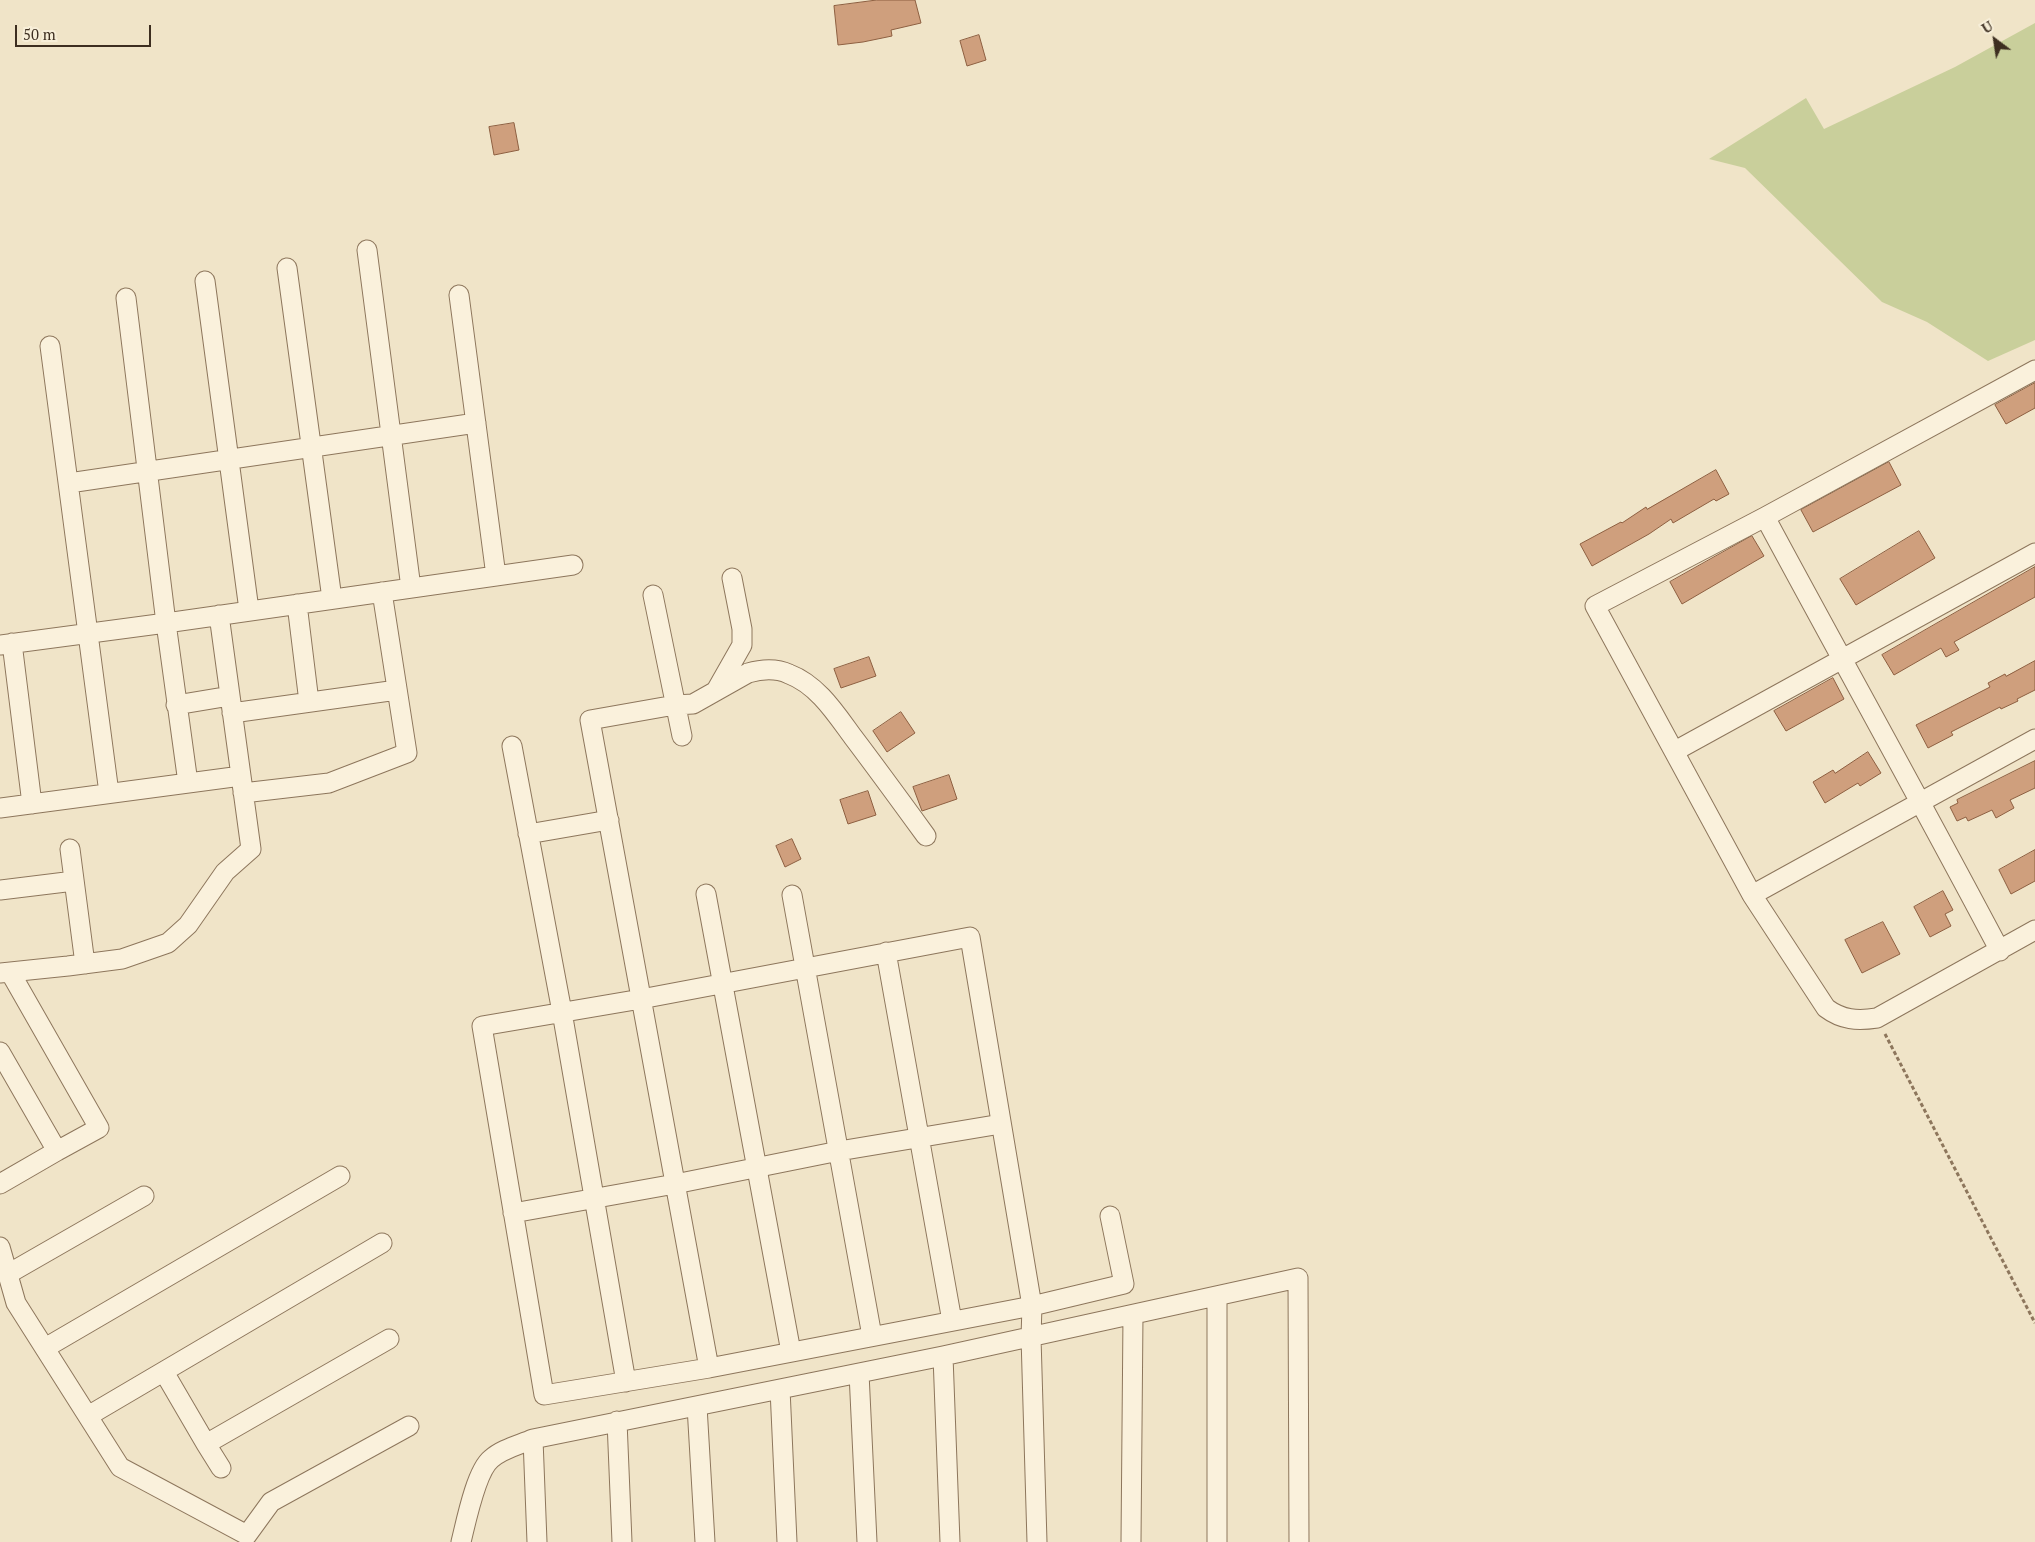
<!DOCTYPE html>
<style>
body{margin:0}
#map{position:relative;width:2035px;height:1542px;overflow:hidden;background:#f0e4c8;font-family:"PT Serif",serif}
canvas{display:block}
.north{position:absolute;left:1970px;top:15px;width:50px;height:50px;-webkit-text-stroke:4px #f7eed8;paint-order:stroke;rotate:329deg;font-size:14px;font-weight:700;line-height:20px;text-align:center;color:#3d2e20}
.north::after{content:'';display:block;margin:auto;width:18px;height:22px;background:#3d2e20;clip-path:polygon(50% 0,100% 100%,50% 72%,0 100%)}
.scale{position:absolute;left:15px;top:25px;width:136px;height:22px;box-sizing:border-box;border:2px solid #3d2e20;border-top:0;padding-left:6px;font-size:15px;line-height:18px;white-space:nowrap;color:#3d2e20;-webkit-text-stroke:4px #f7eed8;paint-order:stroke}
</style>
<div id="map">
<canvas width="2035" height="1542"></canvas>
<div class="north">U</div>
<div class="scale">50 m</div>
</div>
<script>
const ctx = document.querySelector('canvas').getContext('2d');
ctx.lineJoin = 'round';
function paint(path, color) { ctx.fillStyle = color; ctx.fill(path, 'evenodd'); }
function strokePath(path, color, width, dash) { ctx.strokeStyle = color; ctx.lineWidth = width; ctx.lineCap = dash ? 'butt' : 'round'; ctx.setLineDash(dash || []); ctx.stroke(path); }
paint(new Path2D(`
 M2035,23v317l-47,21 -61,-39 -45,-20 -137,-134 -36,-9 97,-61 18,31 131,-62z`), '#c9cf9b');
const building = new Path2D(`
 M877,0h38l6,23 -30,7 1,6 -29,6 -25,3 -4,-39z
 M979,35l7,25 -19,6 -7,-25z
 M514,123l5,27 -25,5 -5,-28z
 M2035,383v25l-29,16 -11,-19z
 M1889,462l12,23 -88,47 -12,-22z
 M1716,470l13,24 -13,7 -2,-2 -41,24 -2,-4 -22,15 -57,32 -12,-22 41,-22 1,1 24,-16 1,2z
 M1919,531l16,27 -79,47 -16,-26z
 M1752,536l12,20 -82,48 -12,-22z
 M2035,567v30l-81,45 5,8 -13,7 -5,-9 -47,27 -12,-20z
 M869,657l7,19 -35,12 -7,-19z
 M2035,661v29l-18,9 1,2 -17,8 -1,-2 -49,25 2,3 -25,13 -12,-23 74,-38 -2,-4 17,-9 1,2z
 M1833,678l11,21 -58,32 -12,-20z
 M901,712l14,21 -28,19 -14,-21z
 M1868,752l13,21 -21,13 -2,-3 -33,20 -12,-21 20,-12 2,3z
 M2035,761v27l-25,12 4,8 -18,10 -4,-8 -24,11 -2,-4 -9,4 -7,-14 8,-4 -1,-3z
 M949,775l8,24 -35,12 -9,-24z
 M868,791l8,24 -28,9 -8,-24z
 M792,839l9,20 -16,8 -9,-21z
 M2035,850v31l-24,13 -12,-24z
 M1943,891l10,19 -8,4 6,12 -21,11 -16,-30z
 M1883,922l17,32 -38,19 -17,-33z`);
paint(building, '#cf9f7d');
strokePath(building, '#8d5f41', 1);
const street = new Path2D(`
 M367,250l44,338
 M287,268l45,331
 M205,281l44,329
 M459,295l37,281
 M126,298l40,325 22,160
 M50,346l59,447
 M69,483l407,-60
 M1765,517c78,145 158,288 235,434
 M653,595l29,141
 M297,604l12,98
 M12,643l20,161
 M0,645l166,-22 407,-58
 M717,689l25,-44v-16l-10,-51
 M176,705l54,-9
 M232,713l165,-23
 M2035,739l-283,156 74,113c16,12 31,13 51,10l158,-88
 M512,746l50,266 64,370
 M1675,751l360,-198
 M243,793l86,-10 78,-30 -25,-161
 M0,808l241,-32
 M528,834l81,-14
 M70,849l15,115
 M0,890l74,-9
 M706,894l85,458
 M792,895l80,441
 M1752,895l-157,-289 170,-89 270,-147
 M886,952l66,369
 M10,972l89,156 -42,23
 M0,973l68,-7 54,-7 46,-16 20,-18 37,-53 26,-23 -32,-234
 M0,1052l57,99 -57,33
 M513,1213l162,-29 164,-33 162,-27
 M0,1247l16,56 104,164 127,68 24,-33 138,-76
 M8,1274l136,-78
 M1217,1296v246
 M45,1348l295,-172
 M943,1356l7,186
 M709,1368l-119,-648 85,-15 18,-1 55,-31c14,-4 28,-5 41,1 29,11 47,40 64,63 25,33 49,66 73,99
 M164,1372l42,72 183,-105
 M859,1373l8,169
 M780,1389l7,153
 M697,1406l8,136
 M88,1416l294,-173
 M617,1421l5,121
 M533,1439l4,103
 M206,1444l15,24
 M461,1542c5,-20 15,-71 30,-83 11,-10 28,-14 42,-20l410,-83 355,-78 1,264
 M1037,1542l-6,-205 1,-31 -62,-369 -329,62 -159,27 62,369 165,-27 323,-62 92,-22 -14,-68
 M1131,1542l2,-227`);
strokePath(street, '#8d765c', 21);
strokePath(new Path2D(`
 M1885,1034l150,289`), '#8d765c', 3, [4, 2.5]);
strokePath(street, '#faf1dc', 19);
</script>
